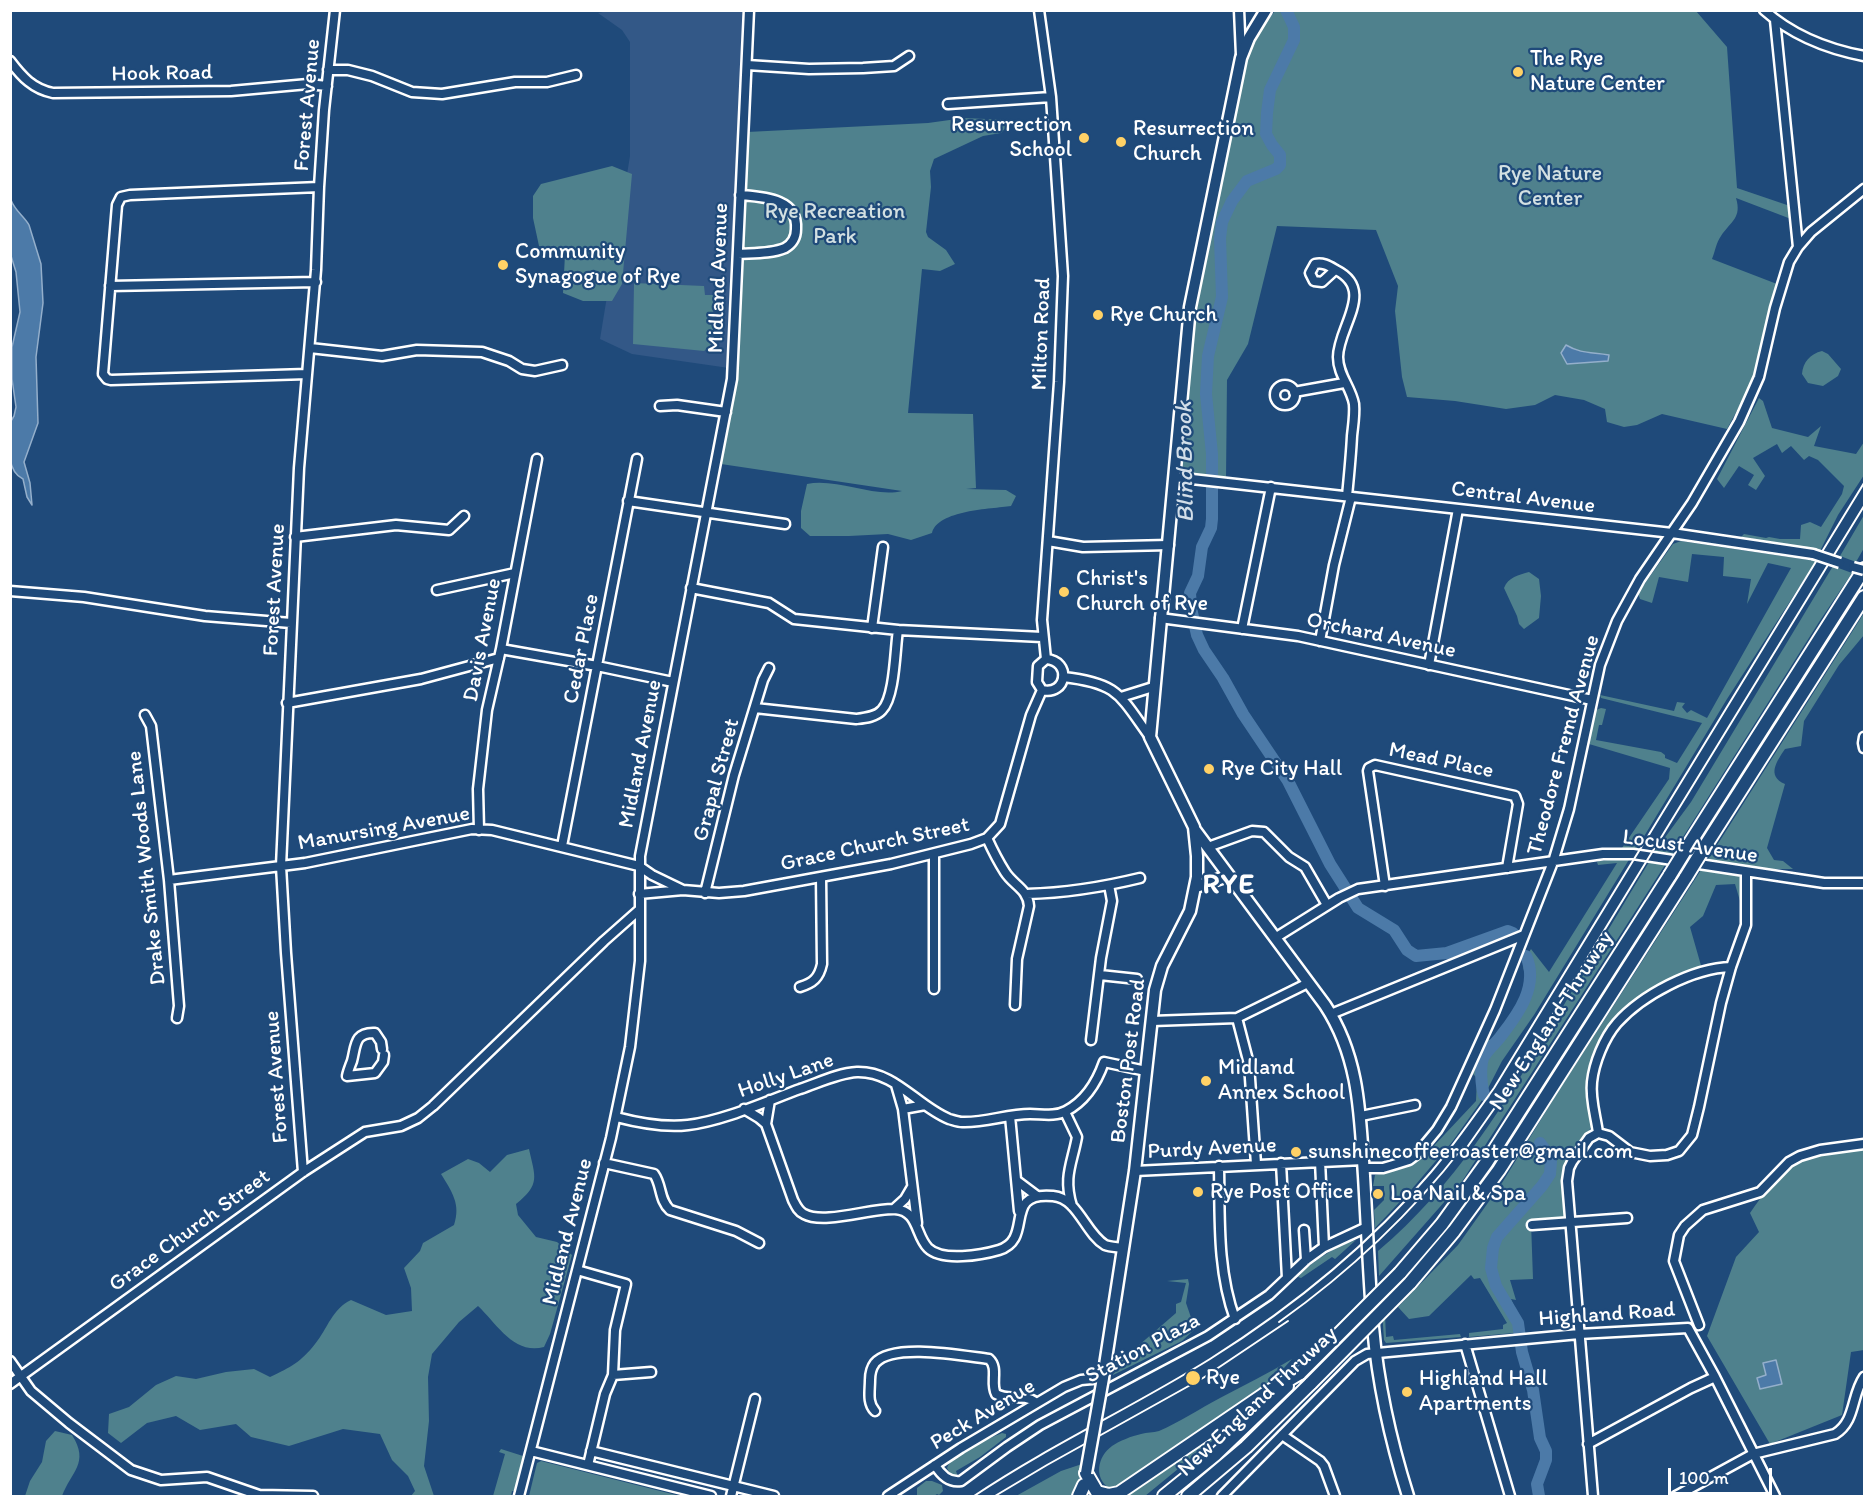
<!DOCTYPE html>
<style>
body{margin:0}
#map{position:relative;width:1875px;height:1507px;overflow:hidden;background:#1f4a7a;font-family:Itim,sans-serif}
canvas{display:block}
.frame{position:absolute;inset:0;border:12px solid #fff;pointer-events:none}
.scale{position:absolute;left:1668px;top:1468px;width:104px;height:27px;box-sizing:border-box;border:3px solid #fff;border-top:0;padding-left:8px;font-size:18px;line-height:21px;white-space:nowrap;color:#fff;-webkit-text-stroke:4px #1f4a7a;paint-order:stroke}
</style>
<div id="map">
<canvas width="1875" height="1507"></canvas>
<div class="frame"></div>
<div class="scale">100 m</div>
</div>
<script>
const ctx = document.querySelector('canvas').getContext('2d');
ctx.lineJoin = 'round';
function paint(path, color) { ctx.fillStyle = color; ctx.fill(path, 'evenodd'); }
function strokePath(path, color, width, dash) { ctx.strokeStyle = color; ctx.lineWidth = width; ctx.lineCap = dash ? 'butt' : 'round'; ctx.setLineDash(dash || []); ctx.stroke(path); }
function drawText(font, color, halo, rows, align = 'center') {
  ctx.font = font + ' Itim,sans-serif'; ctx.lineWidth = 4.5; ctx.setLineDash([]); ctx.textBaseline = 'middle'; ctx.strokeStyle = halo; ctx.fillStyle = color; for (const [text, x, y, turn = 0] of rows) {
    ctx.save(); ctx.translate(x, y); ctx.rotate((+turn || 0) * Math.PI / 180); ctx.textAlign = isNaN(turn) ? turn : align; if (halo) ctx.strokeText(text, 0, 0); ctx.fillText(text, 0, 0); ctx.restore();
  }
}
paint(new Path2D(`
 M613,10l134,1 -18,357 -97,-14 -32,-15 30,-183v-114l-8,-12 -24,-17z`), '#335887');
paint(new Path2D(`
 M1285,10l411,1 31,36 10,141 53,18 1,13 -55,-21c6,20 -5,23 -15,38 -5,7 -6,16 -9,23l65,25 -23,95 -27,50 -65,-15 -25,11 -13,2 -17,-5 -2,-13 -21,-9 -29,-5 -20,10 -29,4 -51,-8 -48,-4 -5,-20 -7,-66 3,-25 -22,-56 -99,-4 -29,118 -21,36 -1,99 -47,-5 15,-160 49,-244 9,-28 4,-2 4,-10 15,-19h5l2,3z
 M964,118l44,2v5l-7,8 -18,3 -49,23 -4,12 1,16 -5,45 2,5 18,13 9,14 -15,7 -18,-2 -14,144 65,1 3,74 -10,1 40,1 10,6 -5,10c-20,3 -73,4 -79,27l-21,7 -23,-6 -39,2h-39l-9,-8v-17l6,-27c30,-6 67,14 95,7l-181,-27 15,-85 11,-247 181,-9z
 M612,166l20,8 -10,110 -10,17h-29l-20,-8 2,-39 -26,-8 -6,-28v-22l8,-12z
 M634,283l70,3 1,9h8v49l-9,7 -71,-7z
 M1822,351l6,3 13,15 -3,7 -15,10 -15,-3 -6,-9c1,-12 8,-20 20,-23z
 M1759,398l4,3 9,27 36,9 13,-11 -7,20 42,8 8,-12v33l-26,40 -18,36 -79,-14 3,-3 22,4 3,-1 11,2h20l1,-14 9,-3 11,5 21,-33 2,-8 -26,-26 -9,-4 -5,4 -13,-14 -9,7 -5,-9 -24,14 12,18 -9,14 -8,-5 6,-10 -15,-9 -15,22 -7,-9z
 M1864,515v33l-8,14 -16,-6z
 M1681,541l135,20 -89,138 -90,149h-15l47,-69 1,-11 -81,-24 7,-34 5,-2 5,1 -4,16h-3l-3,15 65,12 4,3v3l12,5 25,-40 -101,-25 -1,-3 74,16 3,-9 8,1 -3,4 5,6 4,-3 16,8 84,-150 -23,-5 -21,41 4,-25 -28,-3 1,-19 -32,-3 -4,28 -29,-5 -7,26 -12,-4 -2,-6 35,-49z
 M1833,566l19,7 -33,49 -148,234 -16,-5 36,-49z
 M1529,572l10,7 2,17 -2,22 -15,11 -5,-5 -2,-8 -13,-28c4,-11 15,-13 25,-16z
 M1864,613v22l-25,30 -35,56 -3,25 -16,3c-8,12 -19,27 0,35l-18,64 7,12 9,1 10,8h-31l-55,-8z
 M1624,858h6l-96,157 -32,46 -20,39 -30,42 -41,48 -36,38 -1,-18 10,-10v-14h-11l2,-11 32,-8 22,-16 47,-50 1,-23 -4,-4 15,-34 8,-1c9,-15 27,-38 30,-55 1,-8 -2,-11 -3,-18 -1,-5 5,-12 8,-17l18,23 68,-109 -19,2 -1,-3 2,-1z
 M1649,862l16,3 -204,318 -82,93 -1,-25c77,-65 126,-146 177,-231 31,-53 62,-105 94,-158z
 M1701,870l39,6 2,2 1,33 -8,-27 -19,1 -13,31 -13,11 12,42 -68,35 -38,53 -2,65 -29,51 1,45 -2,2 -33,2 2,57 -23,1 6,20 -5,-1 14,33 -56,5v-4l34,-4v-4l4,-2 -27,-45 -6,1 -3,-4 -42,41 -20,3 -11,-12 60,-62 44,-62 54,-88z
 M529,1149c6,28 12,35 -13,55l2,11 18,22 21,5 15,13 -22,79 -6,13c-30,8 -47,-23 -66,-41l-19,16 -27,32 -4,23 1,44 -5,45 10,30h-23l4,-5 -7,-15 -16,-16 -12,-26 -37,-5 -54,17 -38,-9 -15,-13 -36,6 -24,-14 -29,7 -26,20 -13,-10 1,-19 20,-7 27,-22 20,-9 20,3 30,-7 28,-3 16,8c21,-10 31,-15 45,-33 13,-16 17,-35 36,-44l35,15 26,-4 -1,-23 -7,-20 16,-17 3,-8 31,-18c7,-21 -2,-33 -13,-51l27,-15 11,4 11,9 17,-17z
 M1864,1149v201l-13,2 -9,63 -72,29 -63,-108 29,-79 23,-25 -9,-19c14,-21 31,-41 54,-53 15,-7 43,-9 60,-11z
 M1356,1240l-21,19 -3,-2 -31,21 -3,-1c10,-13 41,-33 58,-37z
 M1188,1279l1,5 -3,19 9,26 -13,12 -69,34 3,-18 7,2 53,-46v-9l5,-2 5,-19 -19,-2z
 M1384,1292l2,45 7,-1 1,4 66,-6 1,3 -75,6 -2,-3 -3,-45z
 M1292,1359l-16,18 -24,19 -134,92h-9c-15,-10 -12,-31 3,-42 7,-5 20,-10 29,-12 6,-2 12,-1 18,-3 21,-9 40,-22 61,-33 24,-13 49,-25 72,-39z
 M1238,1418l1,1 -94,77h-22z
 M55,1431l17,4c18,28 -1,37 -10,61h-37l5,-15 12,-19 4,-21z
 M1002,1433l4,1v3l-26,20 -24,14 2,6 -8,-3 -3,-6c5,-15 41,-29 55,-35z
 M501,1449l22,7 -8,35h-3l-1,5h-18l12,-42 -6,-2z
 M541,1461l139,35h-151l8,-33z
 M1082,1464l-6,32h-60l45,-25z
 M926,1481h6l10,4 1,6 -4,4 -2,-1 -3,2h-17v-8z`), '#4f818d');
const water = new Path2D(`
 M11,200c4,11 13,16 18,25l12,39 2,39 -7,54 2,66 -14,39 6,21 2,22 -5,-8 -4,-18c-19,-9 -13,-40 -12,-58l3,-5 2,-9 -4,-28v-32l8,-35 -4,-40 -5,-16z
 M1566,345c15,9 26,7 43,10l-1,6 -41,3 -6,-11z
 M1776,1360l6,24 -22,5 -3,-11 9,-3 -3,-12z`);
paint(water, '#4c7aa8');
strokePath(water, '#94afcb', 1.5);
strokePath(new Path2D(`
 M1286,10l8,17v13l-24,50 -3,23 -1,21 6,11 8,10v10l-4,4 -29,12 -15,20 -10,21 -2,16 2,59 -14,59 -2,38 6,60v65l-1,9 -9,19 -4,29 -8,17 1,15 6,27 7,15 19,28 20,36 45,67 42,83 28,44 36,22 13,20 9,6 31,-3 61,-22 5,2
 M1484,1095c-3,-10 -4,-27 -1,-37 4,-8 13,-15 18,-22 18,-23 38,-51 25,-80
 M1539,1496l-2,-12 9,-24v-9l-6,-13 -7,-48 -11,-38 -4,-29 -22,-37 -5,-18 2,-20 4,-11 45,-51 8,-12 1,-13 -2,-6 -9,-12`), '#4c7aa8', 12);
const minor = new Path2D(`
 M1039,10l12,87 12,179 -4,106 -17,238 4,39
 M1239,10l2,45
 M1764,10c29,26 63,39 100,46
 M1775,20l23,227
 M10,61c12,16 23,28 43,32l178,-2 77,-7 19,2
 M747,65l62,4 54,-1 31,-2 15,-10
 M328,70h20l24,6 40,16 30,2 73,-12h32l29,-7
 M948,104l103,-7
 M738,254c15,-1 33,0 47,-6 7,-4 11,-11 11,-19 2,-31 -33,-32 -56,-34
 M1335,270l-13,12 -8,-1 -4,-8 5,-9c8,-2 14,2 21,6 40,20 2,57 2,87 0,18 13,30 16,47 1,11 -1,22 -2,32 -1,20 -3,40 -5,60
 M110,286l206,-4
 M310,348l72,8 35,-6 65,2 27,9 13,8 13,2 27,-6
 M307,374l-196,6 -4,-1 -4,-5 14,-169 4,-8 9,-2 189,-8
 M1275 395a10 10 0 1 1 20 0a10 10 0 1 1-20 0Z
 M1294,392l50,-9
 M660,406l17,-1 49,7
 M1174,477l498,56 141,21
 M628,501l157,23
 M295,537l101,-12 53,5 15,-14
 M1048,541l35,6 86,-2
 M691,588l78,15 25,16 104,11 144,7
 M437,590l78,-17
 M10,591l74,6 121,19 86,7
 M1160,618l138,18 294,64
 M872,628l11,-81
 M1242,629l29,-142
 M1320,641l14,-76 17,-68
 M501,649l96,17 76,16
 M1046,659c26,2 21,37 -4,31l-5,-8 1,-16z
 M1429,665l29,-156
 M1063,677c55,6 56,17 87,60
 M1121,697l32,-10
 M287,703l134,-24 78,-21
 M755,708l101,11c9,-1 20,-2 26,-9 13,-13 13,-61 16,-80
 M145,715l6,11 18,154 10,126 -2,12
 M1864,737l-1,6 1,5
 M479,830l-1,-41 9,-79 14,-61 36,-190
 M987,838c5,11 11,23 18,34 8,13 23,17 24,34l-12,53 -2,46
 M562,846l75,-387
 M1208,847l44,-16 12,1 25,25 16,10 22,38
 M169,880l136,-17 167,-34 20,1 147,36 13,9 31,15
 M1385,886l-17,-115 1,-3 6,-3 140,31 3,8 -11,64
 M705,893l29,-118 29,-95 6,-12
 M639,894l44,-4 36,3 25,-2 147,-27 80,-20 16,-6 13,-14 31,-109 11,-25
 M1027,894c38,-1 76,-7 113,-16
 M1275,938l64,-40 19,-9 245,-35h30l191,29h40
 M1100,975l37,4
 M800,987c13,-4 19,-9 22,-23l-1,-87
 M934,989v-135
 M1331,1014l193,-79
 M1237,1018l12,46 7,100
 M1152,1021l85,-3 71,-35
 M1091,1040l10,-82 11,-57 -3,-16
 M382,1049l-1,-7 -6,-9c-21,-1 -19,13 -23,28 -2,5 -4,10 -5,15l28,-3 8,-11 1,-7
 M896,1085l7,24 14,114
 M744,1109l15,9 7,6 27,76c3,6 5,11 11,14 20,11 67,-6 91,-5 24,2 20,26 33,39 14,14 54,7 71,2 36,-11 2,-59 54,-54 25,2 32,37 52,49 5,2 12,2 18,3
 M903,1109l22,-4
 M1065,1112l12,25c-5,27 -14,40 -5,69
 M1010,1116l9,95
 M1361,1116l54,-11
 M616,1117c23,6 48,11 72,8 35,-4 79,-24 112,-36 18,-6 38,-16 57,-17 38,-1 60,34 92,47 4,1 9,3 13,3 23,1 45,-8 68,-8 12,0 25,3 36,-3 19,-10 31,-29 38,-49l42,9
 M766,1124l4,-24
 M1598,1133c-2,-16 -8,-34 -6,-51 2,-19 12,-44 25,-59 25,-28 76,-55 114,-56
 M1320,1161l4,86
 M604,1163l50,11c8,11 5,26 16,36l66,21 23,12
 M1281,1163l6,115
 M1219,1166c1,51 -2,104 16,153
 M1363,1168h20l10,-3 16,-5 8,-6 20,-24 14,-23 44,-97 58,-148 16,-53 31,-144 17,-44 23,-42 52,-76 47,-81 20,-45 16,-69 14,-46 9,-15 13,-15 53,-43
 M1135,1171l228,-11
 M303,1172l-17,-219 -5,-87 18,-398 17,-198 3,-83 5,-77 11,-100
 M1017,1181l20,15
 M894,1209l11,-10 7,-12
 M1532,1225l95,-7
 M1304,1230l2,30
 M577,1270l49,14 -11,46 -2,45 -8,19 -17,71
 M1699,1325l-25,-64 5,-26 6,-9 18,-16 57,-18 29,-30 11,-6 20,-6 44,-6
 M1465,1344l45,152
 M10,1361l21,30 38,32 62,47 30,10 46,-3 52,18 54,1
 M613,1375l38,-3
 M10,1384l293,-212 62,-40 36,-6 17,-8 15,-12 171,-165 35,-31
 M875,1411c-8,-8 -5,-20 -5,-31 0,-6 2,-13 5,-17 18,-21 89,-7 114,-4 10,9 1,24 7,35 14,8 26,-2 41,9
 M1282,1435l38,26 4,5 11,30
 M1588,1444l103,-56 24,-11
 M531,1451l180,45
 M591,1451l183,45
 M935,1465c6,10 14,18 26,16l46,-34 33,-22 168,-89 61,-41 37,-35 18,-13 43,-20
 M519,1496l92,-358 19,-91 10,-86v-105l92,-477 17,-369
 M731,1496l24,-97
 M888,1496l73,-48 103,-61 17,-7 22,-2
 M1222,1496l133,-135 12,-7 212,-20 109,-6 27,49 60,119
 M1593,1496l-26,-315 2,-13 3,-6 17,-24 9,-5 11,3 21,16 20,4 17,-1 12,-4 13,-16 7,-28 22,-104 10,-36 15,-42v-53
 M1676,1496l77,-42 82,-20c21,-13 16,-38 29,-57`);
const major = new Path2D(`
 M1195,830l130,175c35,53 35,111 39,171 3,51 5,101 9,151 5,57 18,115 35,169
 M1196,887l32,-11
 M1103,1378l32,-207 20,-181 7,-24 28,-55 7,-34v-21l-3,-29 -44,-90 40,-430 51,-249 8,-20 17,-28`);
const highway = new Path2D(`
 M1686,849l178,-280
 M1702,851l162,-254
 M1400,1273l42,-49 44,-61 184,-288
 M1410,1283l44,-52 45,-61 187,-293
 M1086,1473l11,19 12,3 10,-2 144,-98 37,-22
 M1079,1496l5,-11
 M1164,1496l52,-42 71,-68
 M1188,1496l58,-49 65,-64`);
strokePath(minor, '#fff', 13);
strokePath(major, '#fff', 15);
strokePath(highway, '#fff', 16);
strokePath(minor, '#1f4a7a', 8);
strokePath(major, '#1f4a7a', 10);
strokePath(highway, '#1f4a7a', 12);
strokePath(new Path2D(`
 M1461,1156l40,-57 363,-593
 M1279,1322c69,-49 132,-108 184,-175
 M974,1496c76,-51 159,-89 236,-137 81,-51 159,-114 221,-187 23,-27 43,-56 63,-84l370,-605
 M995,1496l52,-31 156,-87 85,-57`), '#fff', 2);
const minorBridge = new Path2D(`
 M1813,554l27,9
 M1853,567l11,3`);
const majorBridge = new Path2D(`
 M1086,1473l17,-95`);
const highwayBridge = new Path2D(`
 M1670,875l16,-26
 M1686,877l16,-26
 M1300,1373l100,-100
 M1311,1383l99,-100`);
strokePath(minorBridge, '#fff', 13, []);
strokePath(majorBridge, '#fff', 15, []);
strokePath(highwayBridge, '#fff', 16, []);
strokePath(minorBridge, '#1f4a7a', 8);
strokePath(majorBridge, '#1f4a7a', 10);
strokePath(highwayBridge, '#1f4a7a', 12);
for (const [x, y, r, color] of [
 [1518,72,6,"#ffd166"],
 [1084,138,6,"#ffd166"],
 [1121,142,6,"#ffd166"],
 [503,265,6,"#ffd166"],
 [1098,315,6,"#ffd166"],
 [1064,592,6,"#ffd166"],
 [1209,769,6,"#ffd166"],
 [1206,1081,6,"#ffd166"],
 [1296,1152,6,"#ffd166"],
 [1198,1192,6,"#ffd166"],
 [1378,1194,6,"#ffd166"],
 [1193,1378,8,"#ffd166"],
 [1407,1392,6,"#ffd166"]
]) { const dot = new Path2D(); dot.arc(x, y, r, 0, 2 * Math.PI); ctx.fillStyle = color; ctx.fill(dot); strokePath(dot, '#1f4a7a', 2); }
drawText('22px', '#fff', '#1f4a7a', [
 ["The Rye",1530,59],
 ["Nature Center",1530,84],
 ["Resurrection",1072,125,"right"],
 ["School",1072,150,"right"],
 ["Resurrection",1133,129],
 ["Church",1133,154],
 ["Community",515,252],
 ["Synagogue of Rye",515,277],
 ["Rye Church",1110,315],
 ["Christ's",1076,579],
 ["Church of Rye",1076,604],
 ["Rye City Hall",1221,769],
 ["Midland",1218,1068],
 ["Annex School",1218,1093],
 ["sunshinecoffeeroaster@gmail.com",1308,1152],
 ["Rye Post Office",1210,1192],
 ["Loa Nail & Spa",1390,1194],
 ["Rye",1206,1378],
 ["Highland Hall",1419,1379],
 ["Apartments",1419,1404]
], 'left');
drawText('22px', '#fff', '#1f4a7a', [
 ["Hook Road",162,74,-1],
 ["Forest Avenue",308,105,-85],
 ["Midland Avenue",719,278,-88],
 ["Milton Road",1042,334,-88],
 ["Central Avenue",1523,498,7],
 ["Forest Avenue",275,590,-87],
 ["Orchard Avenue",1381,636,12],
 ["Davis Avenue",483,640,-79],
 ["Cedar Place",582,649,-79],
 ["Theodore Fremd Avenue",1564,745,-75],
 ["Midland Avenue",641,754,-79],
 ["Mead Place",1441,761,12],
 ["Grapal Street",717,780,-75],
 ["Manursing Avenue",384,829,-10],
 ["Grace Church Street",875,845,-12],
 ["Locust Avenue",1690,847,8],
 ["Drake Smith Woods Lane",147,868,-96],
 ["New England Thruway",1552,1021,-57],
 ["Boston Post Road",1129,1061,-83],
 ["Holly Lane",786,1076,-19],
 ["Forest Avenue",277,1077,-94],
 ["Purdy Avenue",1212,1149,-3],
 ["Grace Church Street",190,1231,-36],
 ["Midland Avenue",568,1232,-76],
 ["Highland Road",1607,1315,-4],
 ["Station Plaza",1143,1349,-28],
 ["New England Thruway",1258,1402,-43],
 ["Peck Avenue",983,1415,-31]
]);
drawText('22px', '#d3e0e2', '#1f4a7a', [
 ["Rye Nature",1550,174],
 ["Center",1550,199],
 ["Rye Recreation",835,212],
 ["Park",835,237]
]);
drawText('italic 24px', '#d2dee9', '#1f4a7a', [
 ["Blind Brook",1186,462,-91]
]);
ctx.letterSpacing = '1.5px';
drawText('bold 28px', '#fff', '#1f4a7a', [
 ["RYE",1229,886]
]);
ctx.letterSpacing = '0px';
</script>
